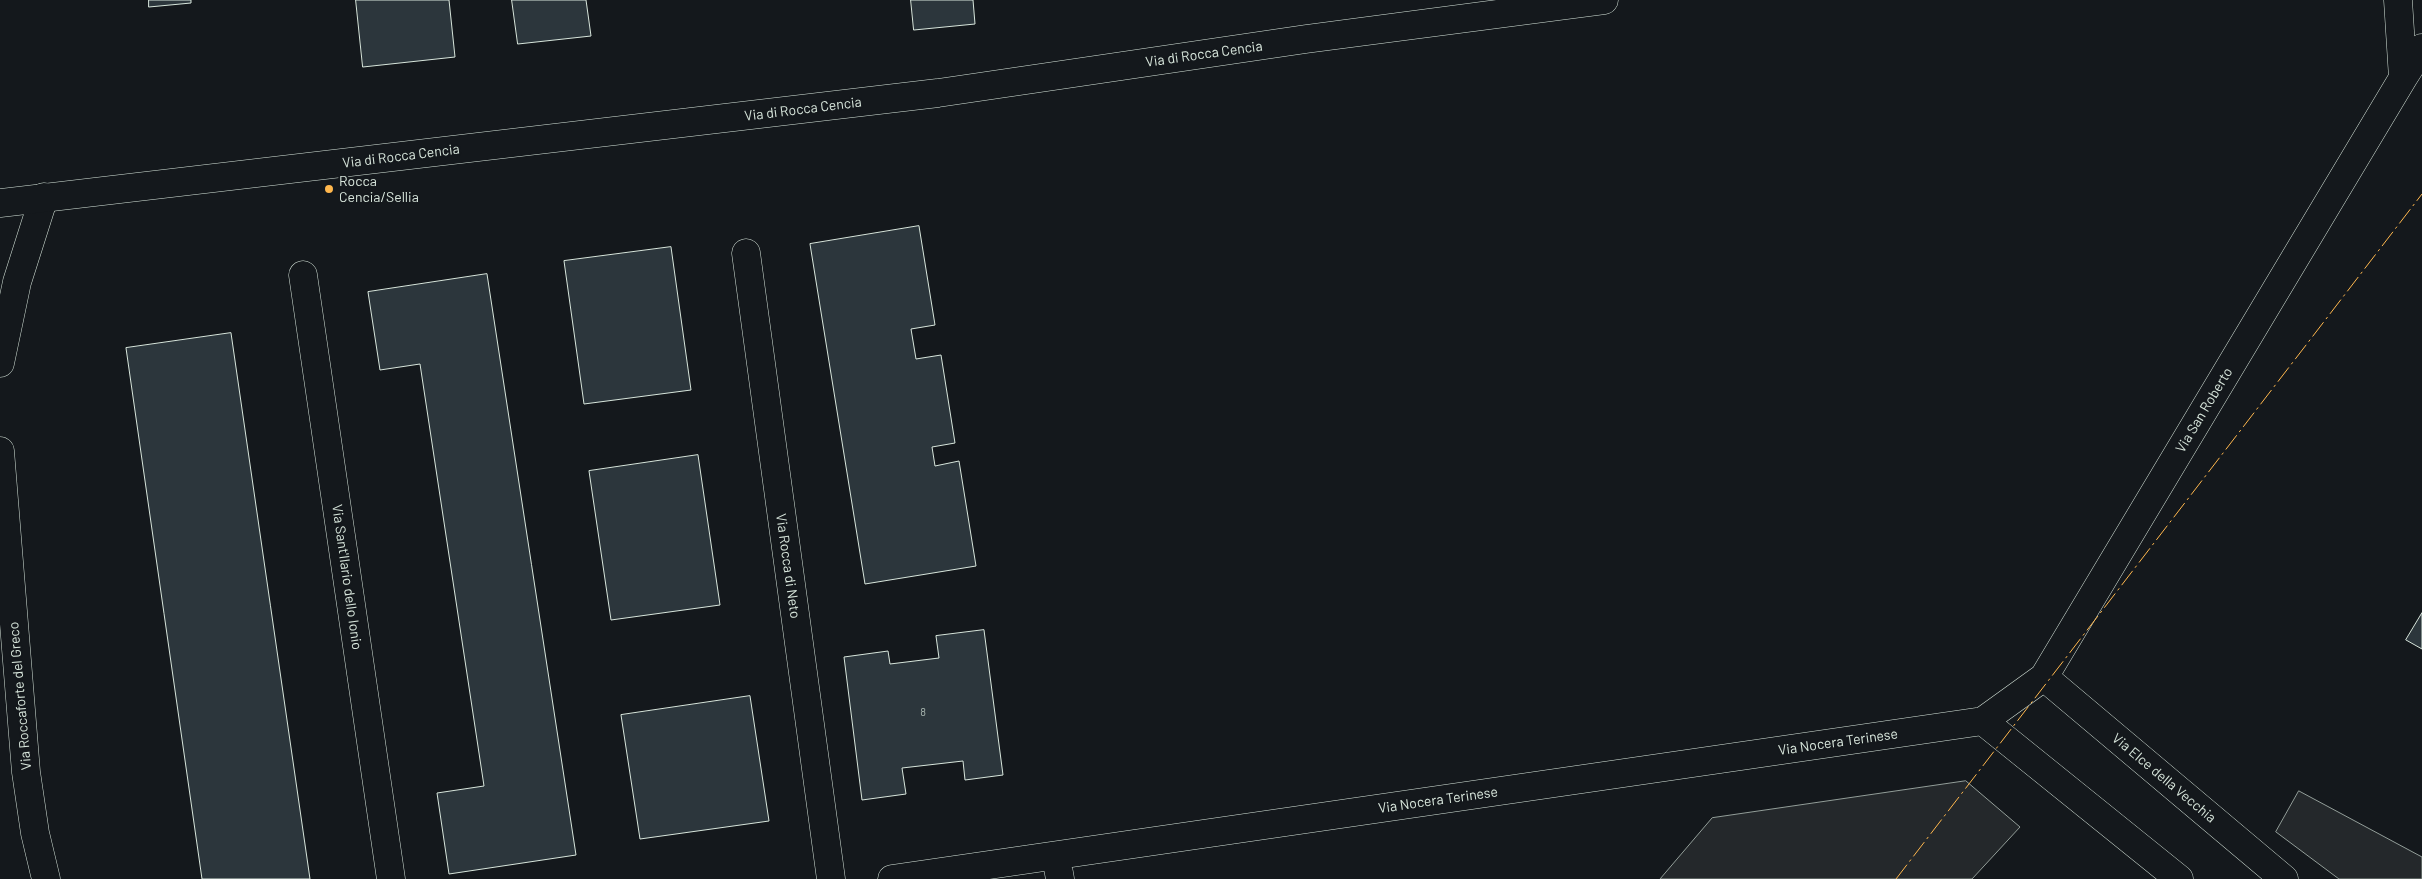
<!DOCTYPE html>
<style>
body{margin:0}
canvas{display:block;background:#14181c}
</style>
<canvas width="2422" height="879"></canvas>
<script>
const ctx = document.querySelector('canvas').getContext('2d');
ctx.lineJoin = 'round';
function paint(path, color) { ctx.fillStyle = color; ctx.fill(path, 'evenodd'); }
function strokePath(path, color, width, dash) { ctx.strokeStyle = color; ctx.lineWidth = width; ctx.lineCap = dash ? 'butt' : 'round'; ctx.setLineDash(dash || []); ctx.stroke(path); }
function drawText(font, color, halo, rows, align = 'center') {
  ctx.font = font + ' Barlow,sans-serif'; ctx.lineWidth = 4; ctx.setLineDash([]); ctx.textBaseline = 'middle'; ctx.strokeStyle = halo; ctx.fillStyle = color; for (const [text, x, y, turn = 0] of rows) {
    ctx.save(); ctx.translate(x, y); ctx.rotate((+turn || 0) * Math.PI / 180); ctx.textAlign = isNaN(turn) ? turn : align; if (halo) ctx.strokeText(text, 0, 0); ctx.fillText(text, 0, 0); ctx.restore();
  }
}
const parking = new Path2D(`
 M1966,781l54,46 -48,52h-312l52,-61z
 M2299,791l123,66v22h-83l-63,-47z`);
paint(parking, '#24282b');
strokePath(parking, '#939e99', 1);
const building = new Path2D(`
 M149,0h42v3l-42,4z
 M356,0h93l6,57 -92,10z
 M512,0h74l5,36 -73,8z
 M911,0h62l2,24 -61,6z
 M919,226l16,99 -24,4 5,30 25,-4 14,88 -23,4 3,19 24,-5 17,105 -111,18 -55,-340z
 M671,247l20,143 -107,14 -20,-143z
 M487,274l89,581 -127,19 -12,-81 47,-7 -64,-422 -40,6 -12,-78z
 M231,333l79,546h-108l-76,-531z
 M698,455l22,150 -109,15 -22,-149z
 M2422,613v36l-16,-9z
 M984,630l19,145 -38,5 -2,-19 -61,7 4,26 -44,6 -18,-143 44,-6 2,13 49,-6 -3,-22z
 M750,696l19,125 -129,18 -19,-124z`);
paint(building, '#2c363c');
strokePath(building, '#d8e6dc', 1);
const minor = new Path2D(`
 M2398,0l5,78 19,-30
 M746,253l85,626
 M303,275l88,604
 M0,363l17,-81 27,-85
 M0,451l26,321 9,61 11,46
 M2044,677l240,202
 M1983,721l196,158
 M1056,856l4,23
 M892,879l1091,-158 61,-44 359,-599`);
const major = new Path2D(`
 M0,203l938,-110 368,-54 298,-39`);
strokePath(minor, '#d8e6dc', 29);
strokePath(major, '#d8e6dc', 29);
strokePath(minor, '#14181c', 28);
strokePath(major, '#14181c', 28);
strokePath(new Path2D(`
 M1896,879l526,-685`), '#ffb74d', 1, [18, 4, 2.5, 4]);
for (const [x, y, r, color] of [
 [329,189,5,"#ffb74d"]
]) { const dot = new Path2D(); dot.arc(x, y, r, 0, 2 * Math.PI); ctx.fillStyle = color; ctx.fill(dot); strokePath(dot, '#14181c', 2); }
drawText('11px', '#adbab4', null, [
 ["8",923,712]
]);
drawText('14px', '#d8e6dc', '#14181c', [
 ["Via di Rocca Cencia",1204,54,-8],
 ["Via di Rocca Cencia",803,109,-7],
 ["Via di Rocca Cencia",401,156,-7],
 ["Via San Roberto",2204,410,-59],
 ["Via Rocca di Neto",788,566,82],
 ["Via Sant'Ilario dello Ionio",347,577,82],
 ["Via Roccaforte del Greco",20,696,-95],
 ["Via Nocera Terinese",1838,742,-8],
 ["Via Elce della Vecchia",2164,778,40],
 ["Via Nocera Terinese",1438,800,-8]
]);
drawText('14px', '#d8e6dc', '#14181c', [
 ["Rocca",339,181],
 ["Cencia/Sellia",339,197]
], 'left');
</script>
